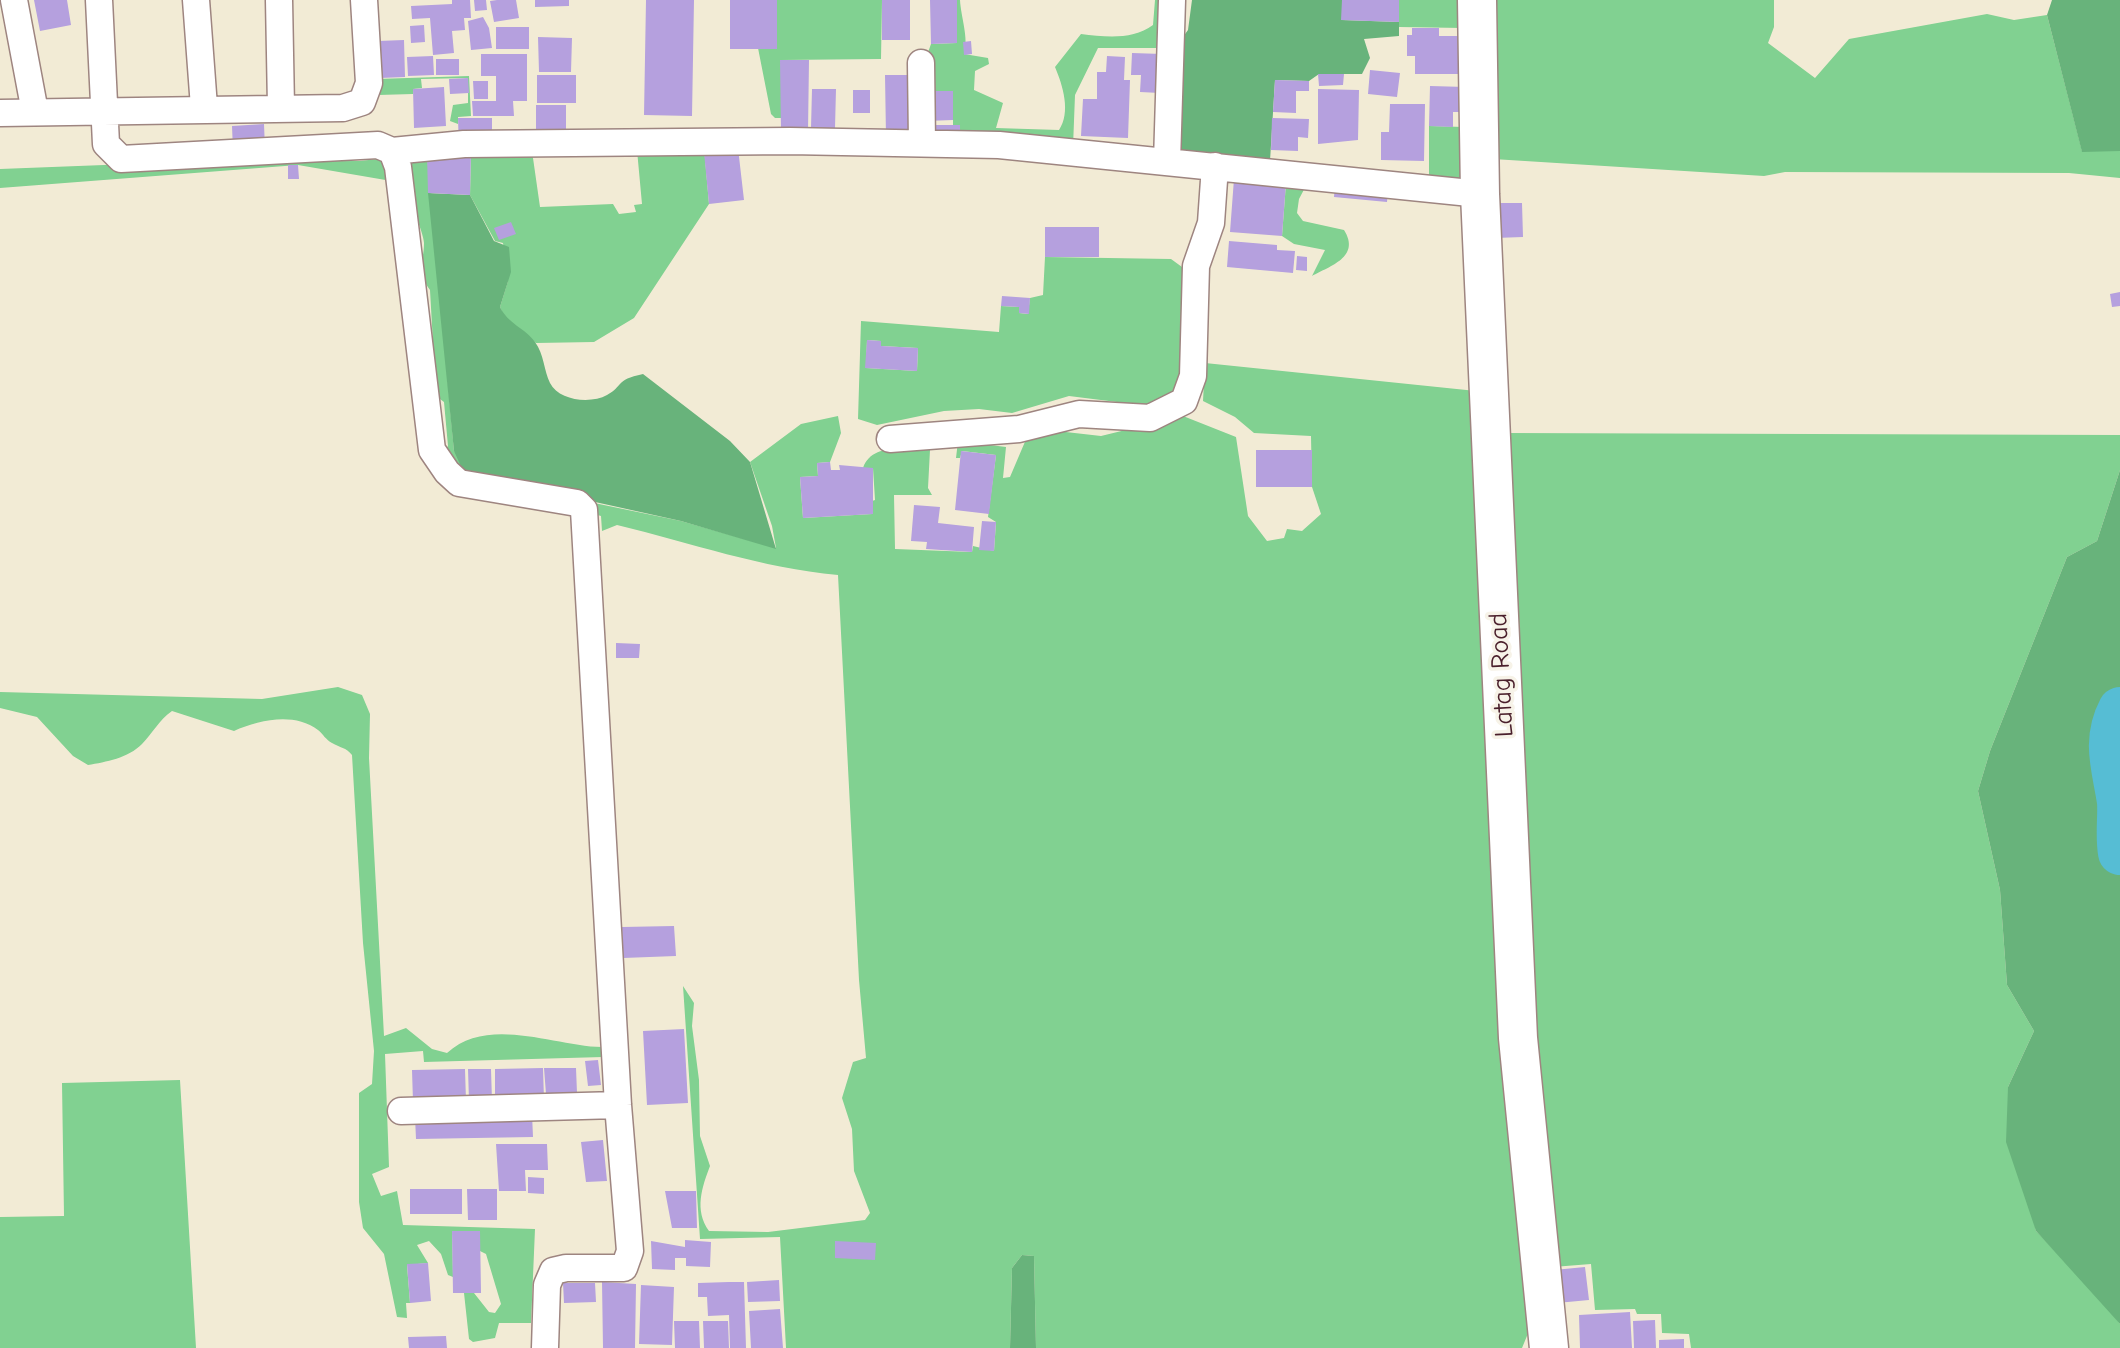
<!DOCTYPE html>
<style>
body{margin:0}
canvas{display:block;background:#f2ebd5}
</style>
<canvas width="2120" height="1348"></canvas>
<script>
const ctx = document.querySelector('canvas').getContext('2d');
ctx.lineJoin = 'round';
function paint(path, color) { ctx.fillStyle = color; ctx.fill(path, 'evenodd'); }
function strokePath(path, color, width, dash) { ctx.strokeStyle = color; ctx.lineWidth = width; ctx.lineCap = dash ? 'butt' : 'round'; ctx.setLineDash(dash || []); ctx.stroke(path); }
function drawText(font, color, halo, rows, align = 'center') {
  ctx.font = font + ' "Comic Neue",sans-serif'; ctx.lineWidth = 7; ctx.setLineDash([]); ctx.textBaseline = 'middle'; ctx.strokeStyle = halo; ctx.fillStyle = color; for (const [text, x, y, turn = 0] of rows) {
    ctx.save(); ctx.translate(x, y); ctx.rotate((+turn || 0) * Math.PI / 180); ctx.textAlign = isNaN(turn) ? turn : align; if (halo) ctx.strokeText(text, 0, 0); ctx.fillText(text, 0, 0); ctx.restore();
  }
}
paint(new Path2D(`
 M777,0h105l-1,59 -100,1v58h-6l-4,-4 -13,-66h19z
 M957,0h3c1,18 9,38 4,54l24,4 1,6 -14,7 -1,19 29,13 -7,25 63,2c12,-18 4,-44 -4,-63l26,-33c25,3 52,6 72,-9l2,-25h12v48h-69l-23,47 -2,52 -113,-10 -7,-11v-35h-26l-1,-33 5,-14 26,-1z
 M1399,0h64v28l-64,-1z
 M1491,0h283v27l-6,16 47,35 34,-39 138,-25 27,6 33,-5 35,136h38v27l-51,-5 -284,-1 -21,4 -271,-17z
 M469,76l2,40 -13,1v7l-8,-3 3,-16 15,-2v-25l-47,1 1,9 -9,1v5l-35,1 -1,-16z
 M1429,126l35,1 -2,51 -33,-1z
 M704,147l5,57 -75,114 -40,24 -58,1 -31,-25 -5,-11 8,-26 -5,-38 -8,-2 -25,-46 1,-42 61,-2 8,56 73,-3 6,10 17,-2 -2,-7 8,-1 -5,-54z
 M427,154l27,297 63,36 164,34 95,27 -4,-22 -22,-64 51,-38 37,-8 3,17 -11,29 -13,1 1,13 -18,1 3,41 69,-4v-13l3,-1 -2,-32h-10c9,-26 44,-18 67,-18l-2,38 4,7h-38l1,54 77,3 1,-6 21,5 2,-29 -8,-5 8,-62 -34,-4 -2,7h-4l2,-17 48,6 -3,31 7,-1 17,-40 30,-6 44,5 82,-20 53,21 12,79 19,25 17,-3 3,-9 15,2 19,-17 -9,-27 -1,-51 -57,-3 -19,-16 -32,-16 2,-38 271,28 31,680 22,260 -7,17h-486l-2,-92 -12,-1 -10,13 -2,80h-224l-6,-111 -80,2 -17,-253 11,17 -2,23 7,54 1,56 10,30c-8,21 -16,44 -1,65l59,1 97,-12 5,-7 -16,-42 -2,-42 -10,-31 11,-36 13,-4 -7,-78 -21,-405c-77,-7 -146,-32 -221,-50l-15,6 -1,-15 -50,-14h-29l-82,-46 8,-10 -4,-44 -8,-6 -6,-106c-16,-22 -6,-25 -6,-47 0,-10 -17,-48 -21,-60l-105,-18 -298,23v-19l182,-7 177,-1z
 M1308,182l-9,17 -2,14 6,8 41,9c17,27 -14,36 -32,46l13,-26 -31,-6 -12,-8 4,-53z
 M1045,257l126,2 11,8 5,97 -10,29 -28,13 -80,-10 -57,17 -33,-4 -35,2 -67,14 -19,-6 3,-98 138,11 2,-26 18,1v6l9,1 2,-16 13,-3zM867,340l14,1v5l37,2 -1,23 -51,-3z
 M1504,433l616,2v35l-23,71 -30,16 -77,194 -12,40 22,99 7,95 27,46 -26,56 28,144 71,74 13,19v24h-429l-2,-14 -27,-1 -1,-19h-24l-2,-5 -40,1 -4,-46 -38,3 -21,-203z
 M338,687l24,8 8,19 -1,44 15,278 22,-8 26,21 15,4c41,-38 107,-7 155,-6l1,10 -179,5 -1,-11 -38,3 4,113 -17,7 9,22 16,-5 6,34 132,4 -4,94h-32l-4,15 -22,4 -4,-3 -5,-46h10l15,19 6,1 6,-9 -15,-50 -6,-3 -1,-20h-27l1,46 -5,-2 -7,-21 -12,-13 -12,4 11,18 -21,2 3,38h-4l1,15 -10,-1 -13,-63 -21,-26 -4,-26v-109l13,-9 2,-33 -11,-108 -11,-188c-6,-8 -12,-7 -20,-12 -6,-3 -9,-9 -14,-13 -24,-18 -59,-10 -84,1l-62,-20c-14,10 -19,22 -30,33 -14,14 -36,18 -54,21l-15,-9 -36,-39 -37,-9v-16l262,7z
 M180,1080l16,268h-196v-131l64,-1 -2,-133z`), '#81d191');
paint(new Path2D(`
 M1192,0h150v20l57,2v14l-35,3 6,19 -8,16h-43l-10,7 -34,-1 -5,81 -85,-9 -5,-3v-108l8,-11z
 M2052,0h68v151l-38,1 -35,-137z
 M428,193l42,2 24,46 15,6 2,25 -11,35c8,17 25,21 35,35 9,12 9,29 15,41 9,18 41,21 57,12 17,-9 7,-15 36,-21l87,67 20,21 26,87 -95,-28 -217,-48 -10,-22z
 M2120,470v854l-84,-93 -30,-89 2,-55 26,-56 -27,-46 -7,-95 -22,-99 12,-40 77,-194 30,-16z
 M1022,1255l12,1 2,92h-26l2,-80z`), '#68b37b');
strokePath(new Path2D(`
 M2120,709c-17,32 -6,59 -1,93 1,16 -2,33 1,51`), '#56bdd4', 44);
paint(new Path2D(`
 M34,0h33l4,25 -31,6z
 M452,0h18l1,18h-7l1,12 -13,1 2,22 -21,2 -3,-37 -18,1 -1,-13 41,-2z
 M474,0h12l1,10 -12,1z
 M497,0h19l3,18 -25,4 -4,-21z
 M535,0h34v6l-34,1z
 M646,0h48l-2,116 -48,-1z
 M730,0h47v49h-47z
 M882,0h28v40h-28z
 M930,0h27v43l-26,1z
 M1342,0h57v22l-58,-2z
 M483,17l6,11 3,20 -21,2 -3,-29z
 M424,25l1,17 -14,1 -1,-17z
 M496,27h33v22h-33z
 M1412,28h27v8h19v13l5,1v24h-48v-18h-8v-21h5z
 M538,37l34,1 -1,34h-32z
 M404,40l1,37 -25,1 -2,-37z
 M971,41l1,13 -8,1 -1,-13z
 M1132,53l30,1 -2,39 -20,-1 1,-17h-10z
 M481,54h46v47h-14l1,15h-41l-1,-15h24v-25h-15z
 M433,56l1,19 -26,1 -1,-19z
 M1107,56l18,1 -1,23h6l-2,58 -47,-2 2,-37h14v-27h9z
 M436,59h23v16h-23z
 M780,60h29l-1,72h-27z
 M1370,70l30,3 -3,24 -29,-3z
 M1318,74h26l-1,11 -24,1z
 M537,75h39v28h-39z
 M885,75h29l1,61 -29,1z
 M468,78l1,15 -19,1 -1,-15z
 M1275,80l34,1v10h-13v22l-23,-1z
 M473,81h15v18h-14z
 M1430,86l36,1 -3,25h-10v15l-24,-1z
 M444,87l2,39 -32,2 -1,-39z
 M812,89h24l-1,39h-24z
 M1318,89l41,1 -1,50 -40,4z
 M853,90h17v23h-17z
 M927,91h26v29l-26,1z
 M1390,104h35l-1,57 -43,-1v-28h8z
 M536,105h30v30h-30z
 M458,118h34v18l-33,15z
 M1272,118l37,1 -1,19 -10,-1v14l-27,-1z
 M264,124l1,25 -32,2 -1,-25z
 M935,125h25v12h-25z
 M738,148l6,52 -35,4 -5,-52z
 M471,153l-1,42 -42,-2 -1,-39z
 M288,165h10l1,14h-11z
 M1234,179l52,4 -4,53 -52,-4z
 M1335,186l53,5 -1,11 -53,-5z
 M1495,203h27l1,34 -28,1z
 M511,222l5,12 -17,6 -5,-12z
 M1045,227h54v30h-54z
 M1229,241l48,4v5l18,1 -2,22 -66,-6z
 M1297,256l10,1v14l-11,-1z
 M2120,292v14l-8,1 -2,-13z
 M1002,296l28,2 -1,16 -10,-1v-6l-18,-1z
 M867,340l14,1v5l37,2 -1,23 -52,-3z
 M1256,450h56v37h-56z
 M961,451l35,4 -7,59 -34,-4z
 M830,462l1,8h9l-1,-5 34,3v46l-70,4 -3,-41 18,-1 -1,-13z
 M914,505l26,2 -2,16 36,4 -2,25 -46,-3 1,-7 -16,-1z
 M982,521l14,1 -2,29 -15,-1z
 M616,643l24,1 -1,14h-23z
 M674,926l2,30 -53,2 -1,-31z
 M684,1029l4,74 -41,2 -4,-74z
 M598,1060l3,25 -13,1 -3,-25z
 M543,1068l1,32 -49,1v-32z
 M544,1068h32l1,25 -31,1z
 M465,1069l1,32 -53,1 -1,-32z
 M468,1069h23l1,32h-23z
 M532,1114l1,23 -117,2 -1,-22z
 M603,1140l4,41 -21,1 -5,-40z
 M496,1144h51l1,26h-23l1,21h-27z
 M528,1177l16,1v16l-16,-1z
 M410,1189h52v25h-52z
 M467,1189h30v31h-29z
 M665,1191h31l1,37h-25z
 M452,1231h28l1,62h-28z
 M685,1240l26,2 -1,25 -24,-1v-8h-11v12l-23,-1 -1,-28 34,6z
 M835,1241l41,2 -1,17 -40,-2z
 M428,1263l3,38 -21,2 -3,-39z
 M1585,1267l4,33 -32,3 -3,-33z
 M779,1280l1,21 -32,1 -1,-20z
 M602,1282l34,2 -1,64h-32z
 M729,1282h15l2,66h-16l-1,-33 -21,1 -1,-19h-9v-14z
 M563,1283h32l1,19 -32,1z
 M641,1285l33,2 -2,58 -33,-1z
 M780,1309l3,39h-32l-2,-37z
 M1630,1312l2,36h-52l-1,-33z
 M1655,1320l1,28h-22l-1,-27z
 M674,1321h25l1,27h-25z
 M703,1321h25l1,27h-25z
 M446,1336l1,12h-38l-1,-11z
 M1684,1339v9h-25v-8z`), '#b5a0de');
const street = new Path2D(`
 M14,0l21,112
 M99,0l7,144 15,15 257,-14 14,6 6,16 34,283 15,22 12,11 118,20 7,7 34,595 12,146 -6,17h-58l-13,3 -6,14 -2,63
 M196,0l8,107
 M279,0l2,107
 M921,63l1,80
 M0,113l343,-5 19,-6 7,-19 -5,-83
 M392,151l72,-7 326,-3 209,4 481,49
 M1167,162l5,-162
 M890,439l129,-10 60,-15 71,4 34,-17 9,-25 3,-110 15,-43 4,-57
 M401,1111l217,-6`);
const secondary = new Path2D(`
 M1477,0l3,194 38,844 31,310`);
strokePath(street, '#9e8580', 29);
strokePath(secondary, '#9e8580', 41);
strokePath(street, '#fff', 26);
strokePath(secondary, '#fff', 38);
drawText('26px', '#4a1f2b', '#f7f3e8', [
 ["Latag Road",1502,675,-93]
]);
</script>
